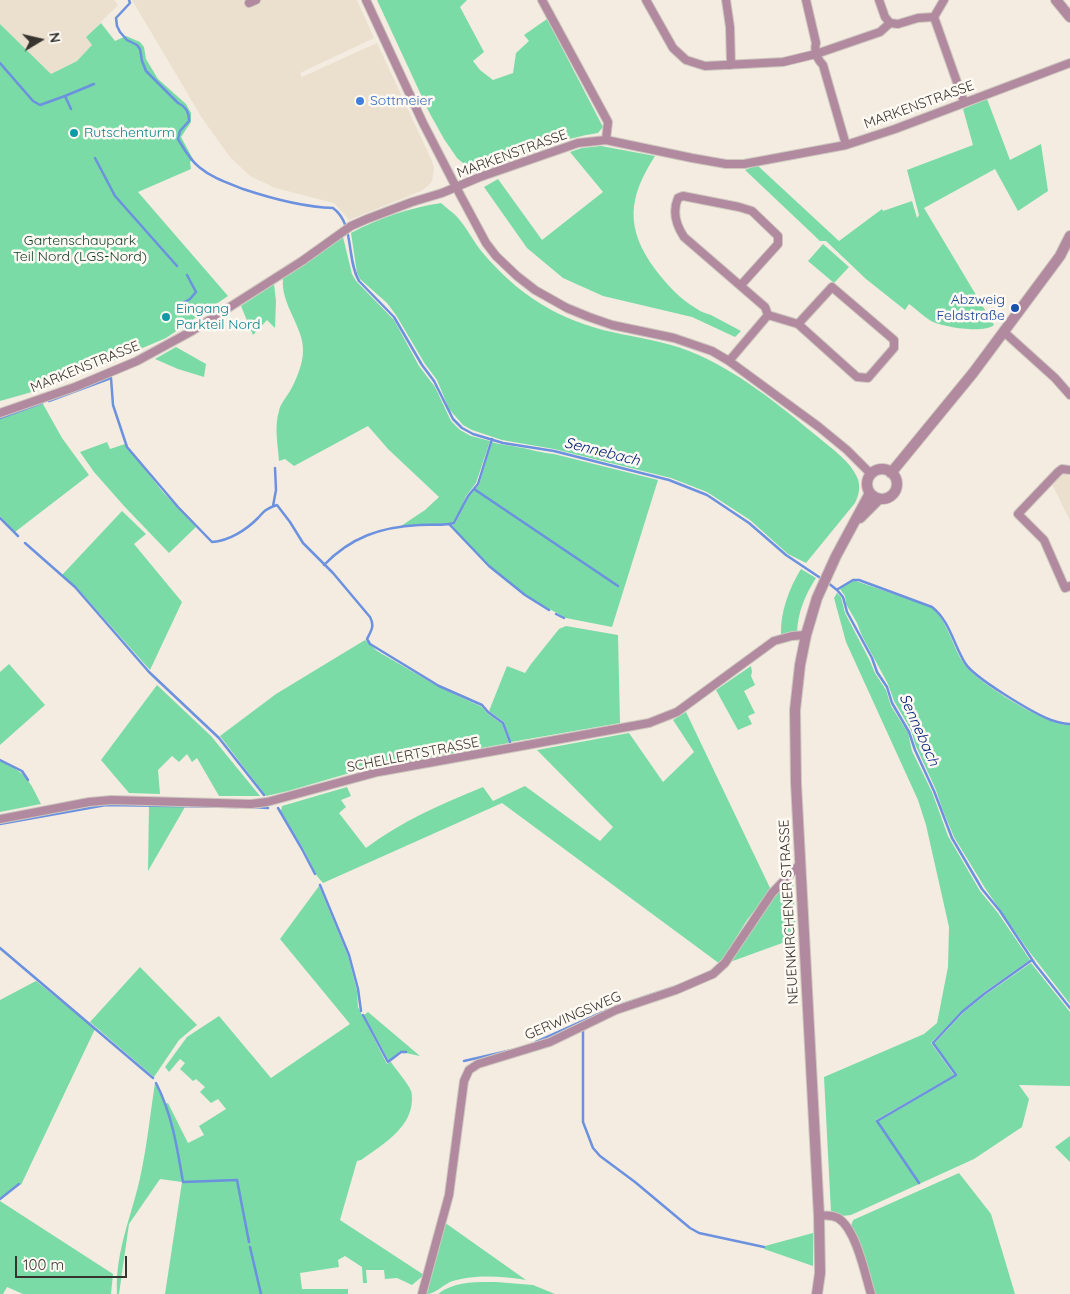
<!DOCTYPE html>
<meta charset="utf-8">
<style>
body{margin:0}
#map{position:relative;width:1070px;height:1294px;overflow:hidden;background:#f4ece1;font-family:Quicksand,sans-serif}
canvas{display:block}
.north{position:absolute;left:15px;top:15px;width:50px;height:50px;-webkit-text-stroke:4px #fefaf3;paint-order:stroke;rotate:81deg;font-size:14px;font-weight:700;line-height:20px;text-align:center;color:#373430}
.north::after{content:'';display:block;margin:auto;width:18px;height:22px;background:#373430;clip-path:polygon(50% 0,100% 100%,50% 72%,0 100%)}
.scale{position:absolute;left:15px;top:1256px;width:112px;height:22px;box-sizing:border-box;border:2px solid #373430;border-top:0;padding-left:6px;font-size:15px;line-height:18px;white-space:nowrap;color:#373430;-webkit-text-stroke:4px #fefaf3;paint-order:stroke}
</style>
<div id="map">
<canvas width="1070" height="1294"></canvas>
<div class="north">N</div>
<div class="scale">100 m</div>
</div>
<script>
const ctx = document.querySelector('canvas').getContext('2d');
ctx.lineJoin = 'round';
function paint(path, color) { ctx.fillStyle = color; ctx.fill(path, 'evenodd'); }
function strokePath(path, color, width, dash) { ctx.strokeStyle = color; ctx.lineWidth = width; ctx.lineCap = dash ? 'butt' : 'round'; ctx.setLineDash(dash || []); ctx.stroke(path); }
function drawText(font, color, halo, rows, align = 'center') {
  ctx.font = font + ' Quicksand,sans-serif'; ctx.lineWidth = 5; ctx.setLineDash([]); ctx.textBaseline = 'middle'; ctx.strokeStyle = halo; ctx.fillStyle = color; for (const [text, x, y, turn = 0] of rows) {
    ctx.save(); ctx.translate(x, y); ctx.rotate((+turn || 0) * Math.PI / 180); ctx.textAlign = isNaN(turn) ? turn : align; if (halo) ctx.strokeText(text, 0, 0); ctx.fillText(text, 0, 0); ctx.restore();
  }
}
paint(new Path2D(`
 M0,0h114l4,5 -32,32 7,8 -16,16 -26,13 -51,-50z
 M132,0h225l17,38 -74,35 2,4 75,-34 55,118 2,7 -2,13 -4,5 -7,5 -72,29 -15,-17 -59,-15 -25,-12 -20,-19 -28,-39z
 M1065,474l5,2v45l-18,-37 7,-8z`), '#ebdfce');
paint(new Path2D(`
 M377,0h90l-7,7 24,45 -11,9 7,9 13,10 20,-7 3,-20 13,-12 -5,-6 23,-16 56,108 -5,6c-38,5 -75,23 -111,34l-14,1 -9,-4 -7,-6 -13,-19 -15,-27z
 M101,23l14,18 11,-5 14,6 4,5 2,12 12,20 28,25 5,9v9l-10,15 12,22 -3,3 1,7 -53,23 90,104 -62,42 -61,26 -66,26 -39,11v-377l51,50 26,-13 15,-16 -6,-8z
 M987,99l23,61 31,-16 7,47 -30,20 -23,-42 -71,39 70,117c-11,9 -51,2 -63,-4 -8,-5 -15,-12 -22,-17l-4,6 -39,-31 -40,-38h-6l-75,-71 12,-5 82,76 43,-32 1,2 29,-10 5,17 2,-3 -12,-45 66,-25 -10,-36z
 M601,146l54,10c-27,42 -30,72 0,113 12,16 25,30 42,40 4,3 9,4 14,6 10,5 20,11 30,16l-6,6 -43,-20 -89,-21 -40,-18 -36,-30 -43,-61 14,-8 44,61 61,-48 -33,-40 12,-4z
 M441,203c5,5 12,9 17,15 9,10 15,23 24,34 17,20 36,38 59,52 21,13 47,23 71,28 26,6 52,9 77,19 48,19 90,54 129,86 13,11 32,24 39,40 4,9 2,18 -2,26l-49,60 -18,-9 -38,-34 -43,-28 -36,-14 -117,-29 -52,-9 -30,-10 -9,-5 -14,-16 -12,-29 -12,-16 -29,-49 -9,-12 -27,-24 -3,-6 -6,-40c28,-15 58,-25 90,-30z
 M343,237l9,37 4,7 38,39 25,46 16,21 16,34 9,9 11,6 19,5 -14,42 -10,13 -8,20 -5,7 -52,3 24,-16 14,-13 -51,-48 -20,-23 -74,40 -9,-7 -6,2c-1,-16 -5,-34 0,-50 1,-7 7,-13 11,-20 6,-11 13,-27 13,-40 1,-24 -23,-47 -20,-73z
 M823,244l26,23 -15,16 -26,-22z
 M274,284l2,17 -1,27 -8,-8 -14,15 -12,-29z
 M176,347l30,17 -2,13 -26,-8 -23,-10z
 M43,404l19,34 27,37 -74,57 -15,-16v-97z
 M107,442l3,7 15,-5 37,47 34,36 -27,26 -45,-47 -30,-34 -14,-20z
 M492,442c9,3 16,3 25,5 13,2 24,6 37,7l104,26 -46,147 -46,-9 -41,-22 -35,-28 -40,-42 5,-2 14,-28 10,-11z
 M122,511l24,23 -12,10 48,58 -32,68 -72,-81 -16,-14z
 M801,569l15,9c-11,17 -18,34 -19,54l-16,3c-1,-22 8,-47 20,-66z
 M853,580l78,27c17,14 21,39 33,57 12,18 85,63 106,61v279l-42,-54 -43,-62 -31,-51 -12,-29 -6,-18 -21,-46 -4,-14 -17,-29 -6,-17 -26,-48 -5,-13 -11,-19 -1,-8 -5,-7z
 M837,593l4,4 4,16 24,46 6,14 11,17 5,16 17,27 4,18 20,41 16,44 32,55 18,22 32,47 -47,33 -22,19 -30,31 23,32 -78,45 1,2 80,-47 -23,-31 29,-31 22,-18 46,-32 39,49v74l-51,-1 10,14 -7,28 -48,32 -123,56 -9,1 -11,-4 -7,-135 100,-43 13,-11 11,-56 1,-40 -23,-102 -8,-25 -72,-158 -12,-44z
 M566,626l52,9 2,88 -109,19 -7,-20 -15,-11 18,-45 18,7 6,-9 28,-35z
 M365,640l12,11 62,36 43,20 5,6 15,11 7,19 -149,27 -72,21 -22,5 -46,-60 56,-42z
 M9,664l36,41 -45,40v-73z
 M751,666l1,6 -1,4 4,9 -11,6 11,22 -7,3 4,8 -14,6 -22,-40z
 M157,685l54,51 49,60h-41l-22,-38 -5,4 -5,-8 -8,8 -7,-6 -14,14 2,24 -31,-1 -28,-33z
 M686,712l85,178 -24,30 -27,44 -218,-161 -179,80 -6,-7 -14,-28 -22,-37 1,-5 65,-19 4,9 -10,4 5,7 -7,6 27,35c36,-27 75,-44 117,-61l10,14 32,-15 75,55 13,-14 -76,-77 92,-17 34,49 31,-30 -21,-32z
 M0,761c26,11 29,19 41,43l-41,8z
 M149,806l36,1 -37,64z
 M789,881l4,1 3,56 -66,24 46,-68z
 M319,886l29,70 9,35 1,16 29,57 4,-2c5,8 17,21 20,29 1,1 1,7 1,8 0,29 -30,46 -51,61l-4,1 -17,59 84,55 -12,10 -15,-7 -12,1 -1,-9h-18l1,13h-4l-1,-16 -17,-11 -7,4 1,7 -39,6 2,16h46v5h-183l17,-112 -22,-3 -31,45 -10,70h-2c-2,-42 14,-76 23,-116 7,-31 10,-63 15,-95l10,21 3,-1 20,40 16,-8 -5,-9 27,-17 -8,-10 -7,4 -11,-11 5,-5 -9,-8 -3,2 -13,-12 5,-6 -5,-4 -11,13 -4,-5 22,-30 32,-21 52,62 79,-54 -70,-85z
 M140,967l57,58 -18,15 -25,37 -64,-55z
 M36,981l59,48 -74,156 -2,-2 -19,15v-198z
 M368,1012l52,44 -14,-3v-2h-6l-11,10 -25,-46z
 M1070,1136v26l-15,-15z
 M959,1173l32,41 24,80h-141l-18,-58 -5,-10 2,-6z
 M0,1201l113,73 -2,20h-88l-16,-7 -4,7h-3z
 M444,1222l82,58c-24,-4 -53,-6 -76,2 -8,4 -15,12 -24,12z
 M813,1233v33l-49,-17 1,-3z
 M496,1282l37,3 22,9h-117c16,-13 39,-12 58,-12z`), '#7adba7');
strokePath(new Path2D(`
 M129,0l1,3 -14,15 1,8 3,6 7,8 10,5 3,4 2,12 4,10 32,32c8,4 11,9 11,18l-9,10 -2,8c6,10 12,21 21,28 13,11 29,16 44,22 30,10 59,18 90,19 22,16 13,51 26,73l35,36 28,48 12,16 19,38 9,9 11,6 30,9 51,8 115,29 38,15 42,28 37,32 36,24
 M0,63l33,38 7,4 25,-9 6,13
 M65,96l29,-12
 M95,158l20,38 62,70
 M177,306l13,-7 6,-7 -9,-17
 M49,401l62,-23 2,27 14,42 51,60 34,35c17,-1 34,-12 46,-24 6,-7 9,-10 19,-13l13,17 13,21 30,30 37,44c5,9 1,14 -3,22l3,5 69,42 43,19 6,7 15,11 7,19
 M0,418l42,-15
 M474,489l144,97
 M273,506l3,-16 -1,-22
 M0,518l18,18
 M450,525l39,41 36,29 24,15
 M25,543l50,44 74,85 70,66 45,57
 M324,565c27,-28 57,-38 95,-40 11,-1 26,1 35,-2l14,-27 10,-12 14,-45
 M827,582l10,8 6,7 4,15 25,46 5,14 10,15 5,16 17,29 6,18 19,41 18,47 30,51 18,22 35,53 35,44
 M838,589l15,-9h6l73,27c17,13 22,38 33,56 9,15 68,50 86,57 6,2 13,4 19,4
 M556,614l8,4
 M0,760l22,11 6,9
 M252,807l16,1
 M278,808l24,41 13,25
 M0,824l106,-19 131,2
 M320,885l29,70 9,34 3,22
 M0,948l153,130
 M363,1015l25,47 13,-10h5
 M583,1030v92l10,26 7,8 35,26 55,46 9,5 65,14
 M536,1042l78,-35 63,-21
 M464,1061l48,-11
 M156,1083c16,31 21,64 27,99l54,-2 12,62
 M919,1183l-42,-62 79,-46 -23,-32 29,-31 22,-18 48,-34
 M0,1199l19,-15
 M250,1247l11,47`), '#6b91df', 2.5);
const minor = new Path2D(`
 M366,0l57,123 33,64 30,56 10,13 21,20 18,14 32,18 22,9 23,8 62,13 38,13 17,10 90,66 28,23 24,24
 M542,0l66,122 -2,18
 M646,0l27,48 13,12 19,6 78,-4 33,-8 64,-22 10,-9
 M726,0l4,27 1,38
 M806,0l10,43c-2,8 1,16 7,22l23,80
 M879,0l6,17 5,6 8,1 20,-6 16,-1
 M944,0l-10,17 30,85
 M249,3l7,-3
 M741,285l37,-41v-8l-26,-25 -13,-4 -56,-11 -5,2c-6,14 -2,27 6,39l81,70 3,8
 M768,315l30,9 59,53 11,1 26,-30v-8l-62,-53 -34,37
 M1004,332l51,46 15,17
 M729,361l39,-46
 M0,413l75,-26 62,-26 55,-30 110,-70 49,-35 16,-7 45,-17 30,-9 38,-16 98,-34 28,-3 86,18 34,6h18l102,-19 49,-16 175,-66
 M1070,470l-8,-1 -4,3 -40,42 26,26 21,48 5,-2
 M0,819l89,-17 22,-2 140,4 16,-2 111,-30 271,-49 28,-11 97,-71 18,-5 14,-1
 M819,1216c7,-1 13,-1 19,2 18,11 27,56 33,76
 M422,1294l27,-99 15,-114 5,-11 9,-6 72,-22 66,-32 60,-20 37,-16 12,-11 47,-70 28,-29`);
const tertiary = new Path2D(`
 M1056,0l14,17
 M867 484a15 15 0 1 1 30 0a15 15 0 1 1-30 0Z
 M891,473l82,-100 87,-117 10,-20
 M860,518l19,-19
 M817,1294l3,-21 -1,-57 -23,-433 -1,-73 5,-45 6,-30 11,-37 19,-42 34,-63`);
strokePath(minor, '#cec7be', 10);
strokePath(tertiary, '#cec7be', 12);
strokePath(minor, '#b18aa0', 8);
strokePath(tertiary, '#b18aa0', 10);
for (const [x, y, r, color] of [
 [360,101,5,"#3f7fe0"],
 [74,133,5,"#0f9aa8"],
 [1015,308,5,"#1a4fb4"],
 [166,317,5,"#0f9aa8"]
]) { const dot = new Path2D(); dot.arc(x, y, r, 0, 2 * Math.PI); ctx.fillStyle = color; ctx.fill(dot); strokePath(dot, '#fefaf3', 2); }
drawText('14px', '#366cbe', '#fefaf3', [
 ["Sottmeier",370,101]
], 'left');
drawText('14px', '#373430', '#fefaf3', [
 ["MARKENSTRASSE",919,105,-20],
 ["MARKENSTRASSE",512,154,-20],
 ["MARKENSTRASSE",85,367,-22],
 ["SCHELLERTSTRASSE",413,755,-11],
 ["NEUENKIRCHENER STRASSE",789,912,-93],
 ["GERWINGSWEG",573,1016,-23]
]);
drawText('14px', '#0d838f', '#fefaf3', [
 ["Rutschenturm",84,133],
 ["Eingang",176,309],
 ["Parkteil Nord",176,325]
], 'left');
drawText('14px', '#0d3a25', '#fefaf3', [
 ["Gartenschaupark",80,241],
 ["Teil Nord (LGS-Nord)",80,257]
]);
drawText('14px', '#164399', '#fefaf3', [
 ["Abzweig",1005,300],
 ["Feldstraße",1005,316]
], 'right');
drawText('italic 15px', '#03227b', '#fefaf3', [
 ["Sennebach",602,452,14],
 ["Sennebach",919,730,66]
]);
</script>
